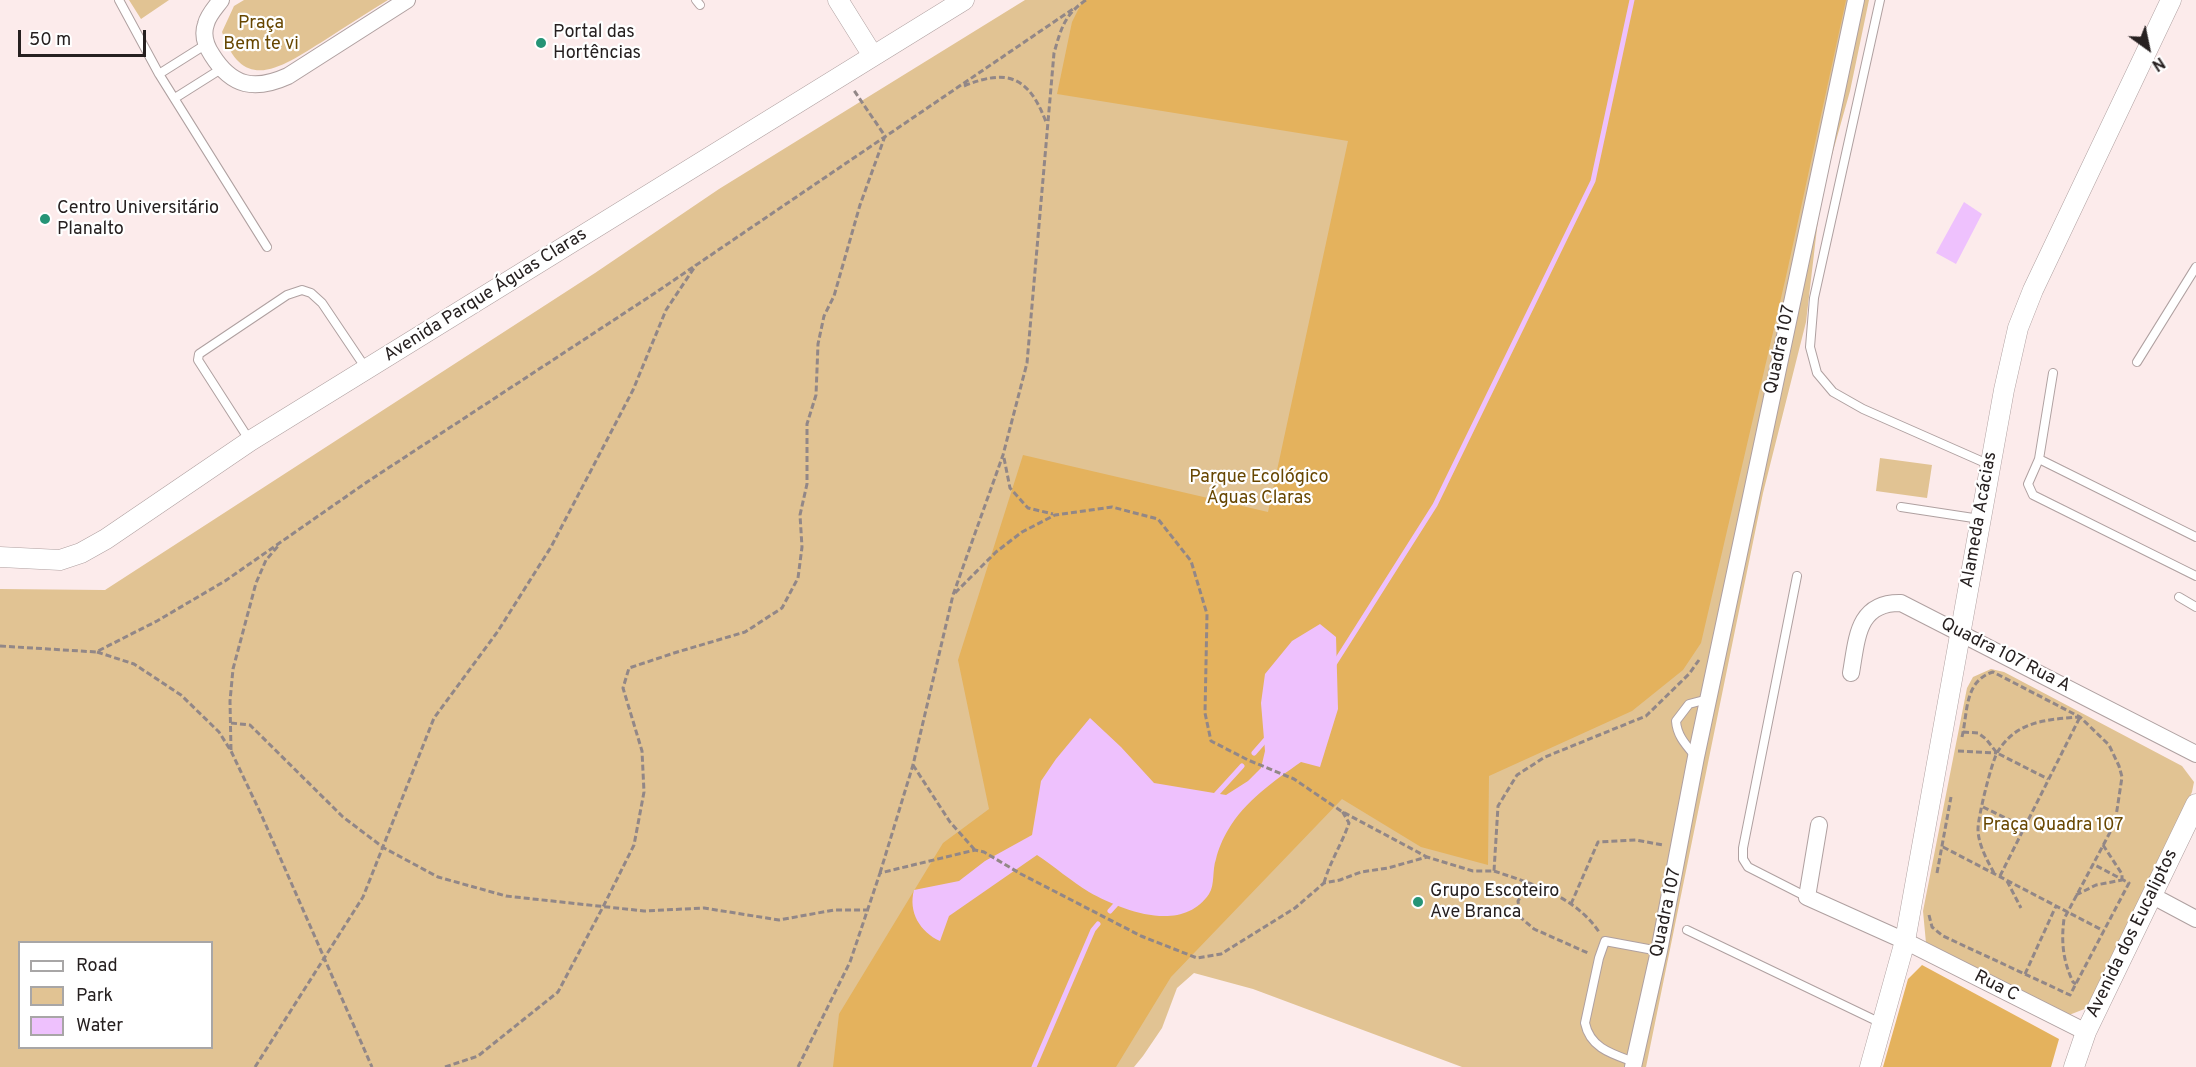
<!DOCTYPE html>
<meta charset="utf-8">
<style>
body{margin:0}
#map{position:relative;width:2196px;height:1067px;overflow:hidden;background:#fcebeb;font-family:Overpass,sans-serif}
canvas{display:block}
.legend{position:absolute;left:18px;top:941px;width:195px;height:108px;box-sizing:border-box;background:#fff;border:2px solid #a8a6a6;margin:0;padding:8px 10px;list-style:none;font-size:18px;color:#262020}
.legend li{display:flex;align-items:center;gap:12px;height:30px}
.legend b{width:30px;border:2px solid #a8a6a6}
.north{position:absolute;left:2118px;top:18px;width:60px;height:60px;-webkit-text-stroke:4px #fff;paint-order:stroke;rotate:147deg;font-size:16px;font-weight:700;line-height:24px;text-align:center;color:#262020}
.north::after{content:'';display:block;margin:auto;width:21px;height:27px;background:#262020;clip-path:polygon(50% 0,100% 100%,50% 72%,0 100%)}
.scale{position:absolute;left:18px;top:30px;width:128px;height:27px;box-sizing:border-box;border:3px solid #262020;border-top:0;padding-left:8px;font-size:18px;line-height:21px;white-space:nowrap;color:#262020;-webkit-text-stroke:4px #fff;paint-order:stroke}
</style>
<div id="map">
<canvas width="2196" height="1067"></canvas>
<ul class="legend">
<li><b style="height:8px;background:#fff"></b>Road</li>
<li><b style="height:16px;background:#e1c393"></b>Park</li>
<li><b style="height:16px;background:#eec1fd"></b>Water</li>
</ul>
<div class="north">N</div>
<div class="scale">50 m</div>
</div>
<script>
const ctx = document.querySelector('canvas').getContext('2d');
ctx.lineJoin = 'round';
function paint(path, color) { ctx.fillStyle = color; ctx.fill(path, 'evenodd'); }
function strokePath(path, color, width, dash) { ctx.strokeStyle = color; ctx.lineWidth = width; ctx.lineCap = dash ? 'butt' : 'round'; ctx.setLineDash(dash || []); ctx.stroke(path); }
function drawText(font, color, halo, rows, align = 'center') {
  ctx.font = font + ' Overpass,sans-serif'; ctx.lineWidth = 4.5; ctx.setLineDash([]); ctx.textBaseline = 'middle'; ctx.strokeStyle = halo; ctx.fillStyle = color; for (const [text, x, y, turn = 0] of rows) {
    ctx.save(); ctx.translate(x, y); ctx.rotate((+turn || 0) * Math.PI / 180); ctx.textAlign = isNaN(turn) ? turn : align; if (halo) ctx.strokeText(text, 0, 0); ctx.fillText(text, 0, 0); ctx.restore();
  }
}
paint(new Path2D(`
 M129,0h40l-28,19z
 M244,0h144c-21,13 -42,26 -63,40 -41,25 -81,57 -103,-8l12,-26z
 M1025,0h844l-19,91 -29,103 -15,128 -43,171 -117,574h-184l-209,-78 -59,-16 -17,15 -15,40 -19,28 -9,11h-1134v-478l105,1 490,-317 124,-84zM20,942h192v106h-192z
 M1880,458l52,7 -5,33 -51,-7z
 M1991,669l13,3 178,94 12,16 -2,10 -105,216 -18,7 -143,-72 -3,-32 44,-223 6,-11z`), '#e1c393');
paint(new Path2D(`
 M1083,0h763l-59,272 -86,371 -18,27 -51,41 -143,65 -1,89 -67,-18 -79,-48 -171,178 -55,90h-283l6,-53 104,-171 46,-34 -31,-149 65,-205 245,57 80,-371 -291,-47 15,-72z
 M1922,965l137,74 -8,28h-168l25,-88z`), '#e4b25d');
paint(new Path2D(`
 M1964,202l18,12 -26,50 -20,-11z
 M1320,624l16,13 2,72 -18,58 -19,-5c-27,19 -56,39 -73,68 -5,8 -10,20 -12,29 -4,11 -1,26 -7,35 -27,40 -86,17 -120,-2 -18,-11 -34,-25 -52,-37l-88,61 -9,25c-20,-9 -32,-29 -26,-51l45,-9 26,-20 47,-26 9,-54 15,-22 34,-41 31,29 33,36 72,12 22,-14 13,-13 4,-17 -4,-48 4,-29 27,-33z`), '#eec1fd');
strokePath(new Path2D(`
 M1333,666l102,-161 158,-324 39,-181
 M1254,753l14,-16
 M1212,799l30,-33
 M1110,911l9,-10
 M1034,1067l59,-137 5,-6`), '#eec1fd', 5);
const service = new Path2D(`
 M119,0l40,74 108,173
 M696,0l4,5
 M1880,0l-66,298 -4,49 7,26 16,19 30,17 127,56
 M159,74l46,-29
 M175,98l46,-29
 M2137,362l59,-95
 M2053,373l-14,86 157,78
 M250,441l-52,-81 1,-6 88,-59 15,-5 9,3 11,10 45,67
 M2039,459l-11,25 5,11 163,81
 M1901,507l79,12
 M1797,576l-54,272v11l5,8 59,30
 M2179,597l17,10
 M1696,757c-10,-12 -19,-21 -20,-36l13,-17 19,-5
 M1687,930l196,94
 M1634,1062c-22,-8 -44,-14 -49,-39l14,-65 6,-17 54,10`);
const minor = new Path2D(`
 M221,0c-5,7 -13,15 -15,24 -4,11 0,22 6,31 20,32 43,36 76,21l119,-76
 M1851,673c6,-34 6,-71 50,-70l295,151
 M1819,825l-12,72 98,44 181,91
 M2151,895l45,24
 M1633,1067l26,-116 37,-194 160,-757`);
const tertiary = new Path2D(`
 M838,0l35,56
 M0,557l60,3 21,-7 25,-14 144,-98 714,-441
 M1870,1067l35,-126 99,-551 14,-62 15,-38 138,-290
 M2074,1067l12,-35 110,-228`);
strokePath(service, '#afa0a0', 10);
strokePath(minor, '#afa0a0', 18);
strokePath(tertiary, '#afa0a0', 21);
strokePath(new Path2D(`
 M964,86c44,-18 65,-9 82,36
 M1004,458l6,30 18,20 25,6
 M955,593l41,-41 26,-20 33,-17 57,-8 46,12 33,42 16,53 -2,99 6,28 37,19 46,19 47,32 86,46
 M0,646l96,6 61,-31 68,-40 142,-99 288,-189 418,-284
 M97,652l37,12 47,31 38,37 12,19 30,63 111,253
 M231,723l19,2 93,92 41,31 54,29 68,19 138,15 60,-3 75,12 55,-10h35
 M1963,732l15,1 8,6 11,14 51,26
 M1962,737c6,-25 2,-56 31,-65l87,45 29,28 10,21 3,11 -7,46 -51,96c-3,23 -1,42 9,63l3,2
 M231,750l-1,-49 3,-32 23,-86 10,-23 13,-15
 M1958,751l39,2
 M913,765l37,57 25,28
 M1983,807l41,20
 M2103,845l19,29v6
 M1943,847l161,84
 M1494,871c39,13 82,26 105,61
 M880,873l33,-108 40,-170 50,-140 24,-92 27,-310c7,-24 10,-38 32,-53
 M1937,873l14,-76
 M1994,873c-7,-13 -16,-29 -16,-44 0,-12 13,-65 19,-76 3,-6 10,-14 15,-18 18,-15 43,-16 66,-18
 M2000,876l80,-159
 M2007,881l14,27
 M1324,883c6,-22 18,-39 25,-60l-7,-12
 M1529,883l-11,18 2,16 14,12 54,24
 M2076,895l20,-10 26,-5
 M1571,904l27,-62 38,-2 27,5
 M1929,915l3,12 11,9 127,59 59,-112 -36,-19
 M2025,974l31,-68
 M255,1067l108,-170 71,-179 64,-87 53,-84 82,-157 33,-80 30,-45
 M445,1067l33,-11 80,-64 46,-87 30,-60 10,-53 -2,-41 -19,-63 6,-20 45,-15 71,-21 37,-24 16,-30 4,-31 -2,-32 7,-31v-60l9,-29 2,-51 6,-28 10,-20 26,-91 25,-69 -32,-47
 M798,1067l52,-105 30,-89 95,-23 9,2 37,22 120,62 56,22 24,-4 74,-46 29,-25 16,-3 21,-8 27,-4 39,-11 46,14h21l4,-65 19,-31 28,-18 101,-41 43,-42 10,-14`), '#928787', 3, [6, 3]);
strokePath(service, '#fff', 8);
strokePath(minor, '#fff', 16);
strokePath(tertiary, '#fff', 20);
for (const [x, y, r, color] of [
 [541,43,6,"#259476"],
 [45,219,6,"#259476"],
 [1418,902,6,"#259476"]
]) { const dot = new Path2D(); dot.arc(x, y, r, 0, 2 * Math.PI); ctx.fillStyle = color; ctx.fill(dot); strokePath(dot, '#fff', 2); }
drawText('18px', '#674600', '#fff', [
 ["Praça",261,24],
 ["Bem te vi",261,45],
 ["Parque Ecológico",1259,478],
 ["Águas Claras",1259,499],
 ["Praça Quadra 107",2053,826]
]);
drawText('18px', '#262020', '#fff', [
 ["Portal das",553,33],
 ["Hortências",553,54],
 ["Centro Universitário",57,209],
 ["Planalto",57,230],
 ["Grupo Escoteiro",1430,892],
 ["Ave Branca",1430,913]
], 'left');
drawText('18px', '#262020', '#fff', [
 ["Avenida Parque Águas Claras",486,296,-32],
 ["Quadra 107",1781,350,-78],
 ["Alameda Acácias",1980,520,-80],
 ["Quadra 107 Rua A",2005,656,27],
 ["Quadra 107",1667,913,-78],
 ["Avenida dos Eucaliptos",2133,934,-64],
 ["Rua C",1996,987,27]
]);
</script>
